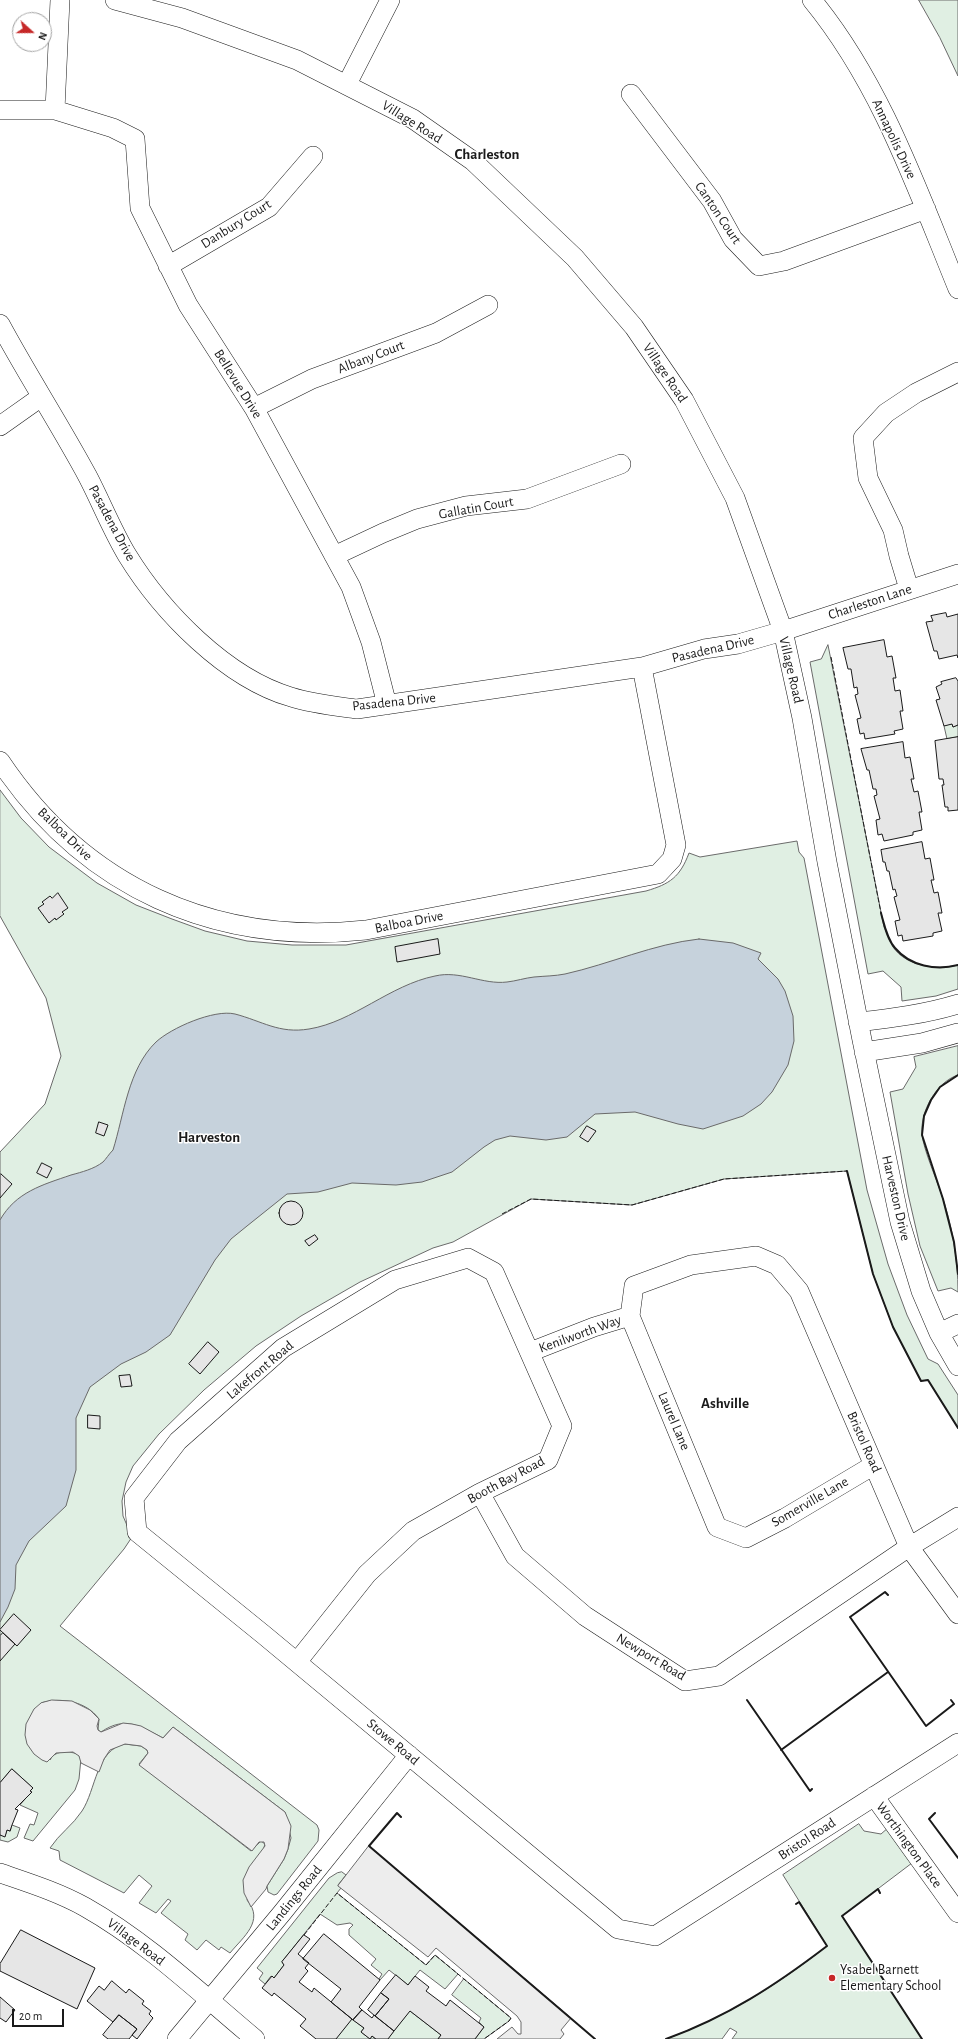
<!DOCTYPE html>
<style>
body{margin:0}
#map{position:relative;width:958px;height:2039px;overflow:hidden;background:#fff;font-family:"Alegreya Sans",sans-serif}
canvas{display:block}
.north{position:absolute;left:12px;top:12px;width:40px;height:40px;box-sizing:border-box;background:#fff;border:1px solid #a3a3a3;border-radius:50%;rotate:111deg;font-size:11px;font-weight:700;line-height:16px;text-align:center;color:#1a1a1a}
.north::after{content:'';display:block;margin:auto;width:14px;height:18px;background:#c62828;clip-path:polygon(50% 0,100% 100%,50% 72%,0 100%)}
.scale{position:absolute;left:12px;top:2009px;width:52px;height:18px;box-sizing:border-box;border:2px solid #1a1a1a;border-top:0;padding-left:5px;font-size:12px;line-height:14px;white-space:nowrap;color:#1a1a1a;-webkit-text-stroke:3px #fff;paint-order:stroke}
</style>
<div id="map">
<canvas width="958" height="2039"></canvas>
<div class="north">N</div>
<div class="scale">20 m</div>
</div>
<script>
const ctx = document.querySelector('canvas').getContext('2d');
ctx.lineJoin = 'round';
function paint(path, color) { ctx.fillStyle = color; ctx.fill(path, 'evenodd'); }
function strokePath(path, color, width, dash) { ctx.strokeStyle = color; ctx.lineWidth = width; ctx.lineCap = dash ? 'butt' : 'round'; ctx.setLineDash(dash || []); ctx.stroke(path); }
function drawText(font, color, halo, rows, align = 'center') {
  ctx.font = font + ' "Alegreya Sans",sans-serif'; ctx.lineWidth = 3; ctx.setLineDash([]); ctx.textBaseline = 'middle'; ctx.strokeStyle = halo; ctx.fillStyle = color; for (const [text, x, y, turn = 0] of rows) {
    ctx.save(); ctx.translate(x, y); ctx.rotate((+turn || 0) * Math.PI / 180); ctx.textAlign = isNaN(turn) ? turn : align; if (halo) ctx.strokeText(text, 0, 0); ctx.fillText(text, 0, 0); ctx.restore();
  }
}
const green = new Path2D(`
 M919,0h39v76l-18,-38z
 M828,645l56,282c3,6 6,14 9,20 14,20 44,23 65,18v24l-22,7 -34,5 -1,-14 -18,-16 -15,3 -58,-312 11,-3z
 M952,724l1,3 5,-2v12l-11,2 -3,-13z
 M0,790l21,28 28,29 48,36 39,22 36,14 33,12 42,10 45,4h54l300,-54c24,-7 34,-14 43,-38l11,4 97,-16 2,11 5,6 63,332 21,74 19,51 21,44 10,5 20,31v33l-30,-48 -7,1 -28,-54 -20,-53 -26,-103 -123,8 -92,26 -101,-6 -78,43 -20,6 -73,34 -59,34 -45,30 -52,44 -45,44 -26,32 -7,16 -4,19 1,15 9,21 -8,12 -64,77 257,199 2,5 -1,11 -41,53 -3,1 -6,-3 -1,-6 17,-27 4,-10 3,-11 -6,-26 -112,-85 -10,11c-22,-11 -37,-23 -62,-6l-3,-2 1,-11c-13,-18 -38,-22 -58,-16l9,57c4,-9 17,-10 27,-6l4,4 -2,21 -4,11 -42,51 -9,-3 6,-14 4,1 4,-12 -18,-8 11,-13 -1,-1 3,-3 -21,-19 -12,14v-631l45,-48 16,-48 -15,-58 -46,-82z
 M958,1046v29c-22,7 -38,37 -36,59 1,14 14,44 19,59 11,31 17,66 17,99l-7,-4 -13,3 -18,-45 -12,-52 -18,-102 13,-3 13,-22 -2,-10z
 M125,1744l16,2 6,4 1,3 -9,11 112,87 10,-10 4,3 -18,56c18,21 -4,37 -17,53l-9,-6 -2,3 -13,-10 -9,10 -12,-10 3,-6 -27,-21 10,-12 -3,-2 -12,14 -17,-10 13,-17 -13,-11 -15,18 -64,-33 -1,-9 -9,-3c9,-14 23,-23 32,-37 14,-21 14,-62 43,-67z
 M859,1824l5,7 17,3 8,-7 23,36 -70,53 80,123h-190l5,-7 -7,-4 -8,11h-56c60,-22 110,-53 161,-93l-44,-71z
 M12,1825l8,3 -3,9 -9,5 -8,-2v-5l5,1 2,-6 3,1z
 M342,1872l4,3 -8,10 3,3 -4,5 89,72 9,-10 23,19 -13,15 -25,-19 -12,15 -19,-15 -9,10 -1,-1 3,-5 -11,-9 5,-6 -27,-24v-6l4,-4 -3,-2 -13,2 -17,-11 -38,48 2,3 -10,13 -3,-2 -6,8 -6,-5 4,-6 -6,-5 72,-90 8,-5z
 M464,1979l47,39 -2,3 -25,18h-9l9,-12 -5,-5 2,-4 -29,-23z
 M410,2011l31,24 -3,4h-50z
 M352,2019l12,9 -3,4 9,7 2,-3 3,3h-39z`);
paint(green, '#e0efe3');
strokePath(green, '#6a6a6a', 1);
const parking = new Path2D(`
 M52,1700l20,1 18,9 9,9 -2,7 1,4 3,2 22,-9 9,1 9,2 22,12 10,-11 112,85 6,14 -3,23 -4,10 -17,27 -1,3 -15,18 -7,-14 -1,-13 6,-13 16,-21 -1,-4h-5l-7,9 -113,-86 9,-12 -1,-3 -6,-4 -16,-2 -15,6 -6,9 -5,13 -18,-9 -2,-7 -6,-4 -17,1 -9,9 -5,-2 -8,-6 -7,-10 -2,-9 1,-11 8,-15 7,-6z
 M369,1846l202,172 -10,12 3,4 -4,5h-63l15,-12 6,7h3v-12l-4,-6 -81,-68 -8,9 -90,-71z`);
paint(parking, '#ededed');
strokePath(parking, '#6a6a6a', 1);
const water = new Path2D(`
 M699,939l34,4 28,10 -3,6 20,20 7,12 8,25 1,25 -6,24 -16,27 -11,12 -18,12 -40,13 -25,-5 -43,-12 -40,2 -28,23 -21,3 -36,-4 -15,4 -11,7 -32,25 -30,10 -26,3 -44,-2 -34,9 -31,2 -40,32 -16,13 -16,21 -45,75 -24,17 -25,12 -31,23 -14,31v52l-10,36 -37,35 -13,24 -1,24 -7,18 -8,15v-402c16,-28 42,-35 71,-45 11,-3 23,-6 32,-13 3,-3 6,-8 10,-12 11,-35 15,-81 43,-108 15,-14 58,-33 79,-28 27,7 44,20 74,15 44,-7 81,-44 126,-53 25,-6 48,9 72,6 9,-1 18,-4 27,-5 11,-1 21,-1 31,-3 45,-10 88,-30 134,-35z`);
paint(water, '#c6d2dc');
strokePath(water, '#6a6a6a', 1);
const building = new Path2D(`
 M946,613l1,4 11,-3v44l-1,-3 -18,4 -2,-8h-3l-8,-29 7,-1 -2,-5z
 M884,640l3,17 5,-1 4,22h-3l2,13 5,-1 3,21h-3l3,18 -9,2 1,3 -30,5 -1,-6 -4,1 -3,-15 4,-1 -6,-23 3,-1 -1,-7 -3,1 -3,-19h-3l-5,-21z
 M956,678l2,3v44l-5,2 -1,-3 -8,2 -8,-26 4,-1 -4,-12 6,-3 -1,-2z
 M958,737v73l-10,1v-4h-3l-3,-22h2l-1,-6h-4l-4,-38z
 M903,742l2,16 5,-1 4,22h-3l3,13 4,-1 4,21h-3l3,18 -9,2v3l-29,6 -2,-7 -4,1 -2,-15 4,-1 -6,-23 3,-1 -1,-6h-3l-4,-19h-2l-6,-21z
 M922,842l3,17 5,-1 4,22h-3l3,13 4,-1 4,21h-4l4,18 -9,2v3l-30,5 -1,-6 -4,1 -3,-15 5,-1 -6,-23 3,-1 -2,-7 -2,1 -4,-19h-2l-2,-9h-2l-2,-12z
 M58,893l10,15 -6,4 2,2 -8,6 -1,-2 -6,5 -11,-15 6,-4 -2,-2 8,-6 2,2z
 M438,939l2,15 -43,8 -2,-15z
 M99,1122l9,3 -4,11 -8,-3z
 M587,1126l9,5 -8,11 -8,-5z
 M42,1163l10,5 -5,10 -10,-5z
 M1,1174l11,10 -12,14v-23z
 M279 1213a12 12 0 1 1 24 0a12 12 0 1 1-24 0Z
 M315,1235l3,4 -9,7 -4,-5z
 M208,1342l11,10 -19,22 -11,-10z
 M130,1375l2,11 -11,1 -2,-11z
 M88,1415l12,1v13l-12,-1z
 M14,1614l17,16 -14,16 -17,-16z
 M3,1633l12,11 -15,17v-25z
 M12,1769l21,19 -3,3 2,1 -17,17 3,1 -6,15 -2,6 -3,-1 -2,7 -5,-2v-52z
 M21,1930l74,38 -18,41 -77,-38v-7z
 M324,1934l56,46 -21,27 3,3 -9,10 -22,-18 10,-13 -38,-30z
 M304,1935l6,4 -12,15 11,9 -4,5 3,3 -9,11 13,10 2,-4 38,31 -16,20h-20l-16,-13 6,-7 -32,-26 -2,3 -10,-8 10,-12 2,2 10,-13 -2,-3z
 M396,1975l12,10 7,-9 14,11 -3,4 20,15 4,-6 34,27 -9,12h-37l3,-4 -31,-24 -16,20 -19,-15 14,-17 -8,-6z
 M112,1981l14,12 3,-4 15,12 -2,3 9,7 -2,3 4,4 -16,21 -5,-4 5,-6 -18,-14 -6,7 -26,-21 12,-15 5,4z
 M381,1993l8,6 -14,17 -7,-6z
 M0,1997l15,13 -9,12 -6,-4z
 M362,2010l10,8 2,-3 20,16 -6,8h-12l-4,-3 -2,3 -9,-7 3,-4 -11,-8z
 M119,2015l18,14 -8,10h-21l-5,-4z`);
paint(building, '#e6e6e6');
strokePath(building, '#1a1a1a', 1);
const minor = new Path2D(`
 M115,0l67,18 115,42 116,59 60,42 102,97 59,69 50,73 51,98 48,133 19,87 25,144 35,178 38,182 21,69 18,42 19,33
 M812,0c69,84 105,189 146,289
 M347,84l43,-84
 M631,94l81,107 21,38 26,27 25,-5 142,-52
 M0,110h55l58,18 22,11 5,69 48,97 66,103 97,179 20,55 16,63
 M55,110l5,-110
 M168,266l101,-59 44,-51
 M0,324c28,52 60,101 88,153 13,25 24,53 39,78 35,57 99,123 164,142 22,7 44,9 66,12l285,-42 62,-18 34,-5 45,-13 175,-57
 M254,408l58,-29 124,-46 52,-28
 M0,426l41,-29
 M334,556l49,-23 34,-14 49,-13 61,-7 94,-35
 M909,589l-10,-33 -6,-26 -25,-52 -5,-40 23,-25 30,-20 42,-21
 M0,761c85,127 215,185 366,169l292,-56 14,-15 4,-14 -34,-178
 M858,1022c35,-4 67,-8 100,-18
 M864,1052l58,-9 36,-10
 M939,1333l19,-9
 M530,1352l64,-25 36,-11
 M874,1465l-89,53 -39,20 -29,-11 -87,-211 4,-30 57,-21 65,-9 21,9 22,26 110,256 49,67
 M480,1493l35,63 70,60 100,65 34,-5 190,-129 49,-30
 M297,1662l70,-88 46,-43 67,-38 68,-33 14,-34 -68,-154 -26,-14 -73,22 -112,68 -105,93 -44,57 3,34 127,103 354,294 37,7 303,-193
 M874,1796l84,117
 M0,1873c29,10 58,19 85,34 62,35 115,86 170,132
 M177,2039l105,-126 127,-158`);
strokePath(minor, '#1a1a1a', 20);
strokePath(minor, '#fff', 19);
strokePath(new Path2D(`
 M831,657l50,256
 M502,1214l29,-15 101,6 92,-26 123,-8
 M304,1935l33,-42 89,72 9,-10 76,63 -2,3 -25,18`), '#1a1a1a', 1, [5, 2]);
strokePath(new Path2D(`
 M881,913c3,11 6,26 14,35 15,18 41,23 63,17
 M958,1075l-18,12 -9,13 -7,16 -2,19 21,64 11,43 4,32
 M847,1171l26,103 20,53 28,54 7,-1 30,48
 M888,1595l-3,-3 -35,25 76,109 28,-22 -3,-4
 M747,1700l63,91 2,-2
 M781,1750l107,-78
 M935,1813l-6,6 29,39
 M401,1817l-4,-4 -28,33 226,193
 M880,1893l-2,-4 -36,27 80,123
 M666,2039c61,-22 110,-54 161,-93l-28,-44 -3,2`), '#1a1a1a', 2);
for (const [x, y, r, color] of [
 [832,1978,4,"#c62828"]
]) { const dot = new Path2D(); dot.arc(x, y, r, 0, 2 * Math.PI); ctx.fillStyle = color; ctx.fill(dot); strokePath(dot, '#fff', 1.5); }
drawText('14px', '#1a1a1a', '#fff', [
 ["Village Road",412,122,32],
 ["Annapolis Drive",894,139,65],
 ["Canton Court",718,213,56],
 ["Danbury Court",236,224,-32],
 ["Albany Court",371,357,-21],
 ["Village Road",665,373,56],
 ["Bellevue Drive",238,384,58],
 ["Gallatin Court",476,508,-10],
 ["Pasadena Drive",112,523,62],
 ["Charleston Lane",870,602,-18],
 ["Pasadena Drive",713,649,-13],
 ["Village Road",791,670,77],
 ["Pasadena Drive",394,702,-6],
 ["Balboa Drive",65,834,44],
 ["Balboa Drive",409,922,-11],
 ["Harveston Drive",896,1198,77],
 ["Kenilworth Way",580,1334,-20],
 ["Lakefront Road",260,1370,-40],
 ["Laurel Lane",674,1421,67],
 ["Bristol Road",864,1442,66],
 ["Booth Bay Road",506,1480,-28],
 ["Somerville Lane",810,1502,-30],
 ["Newport Road",651,1657,31],
 ["Stowe Road",393,1742,40],
 ["Bristol Road",807,1839,-33],
 ["Worthington Place",909,1845,54],
 ["Landings Road",294,1898,-51],
 ["Village Road",136,1942,37]
]);
drawText('14px', '#1a1a1a', '#fff', [
 ["Ysabel Barnett",840,1970],
 ["Elementary School",840,1986]
], 'left');
drawText('bold 15px', '#1a1a1a', '#fff', [
 ["Charleston",487,154],
 ["Harveston",209,1137],
 ["Ashville",725,1403]
]);
</script>
